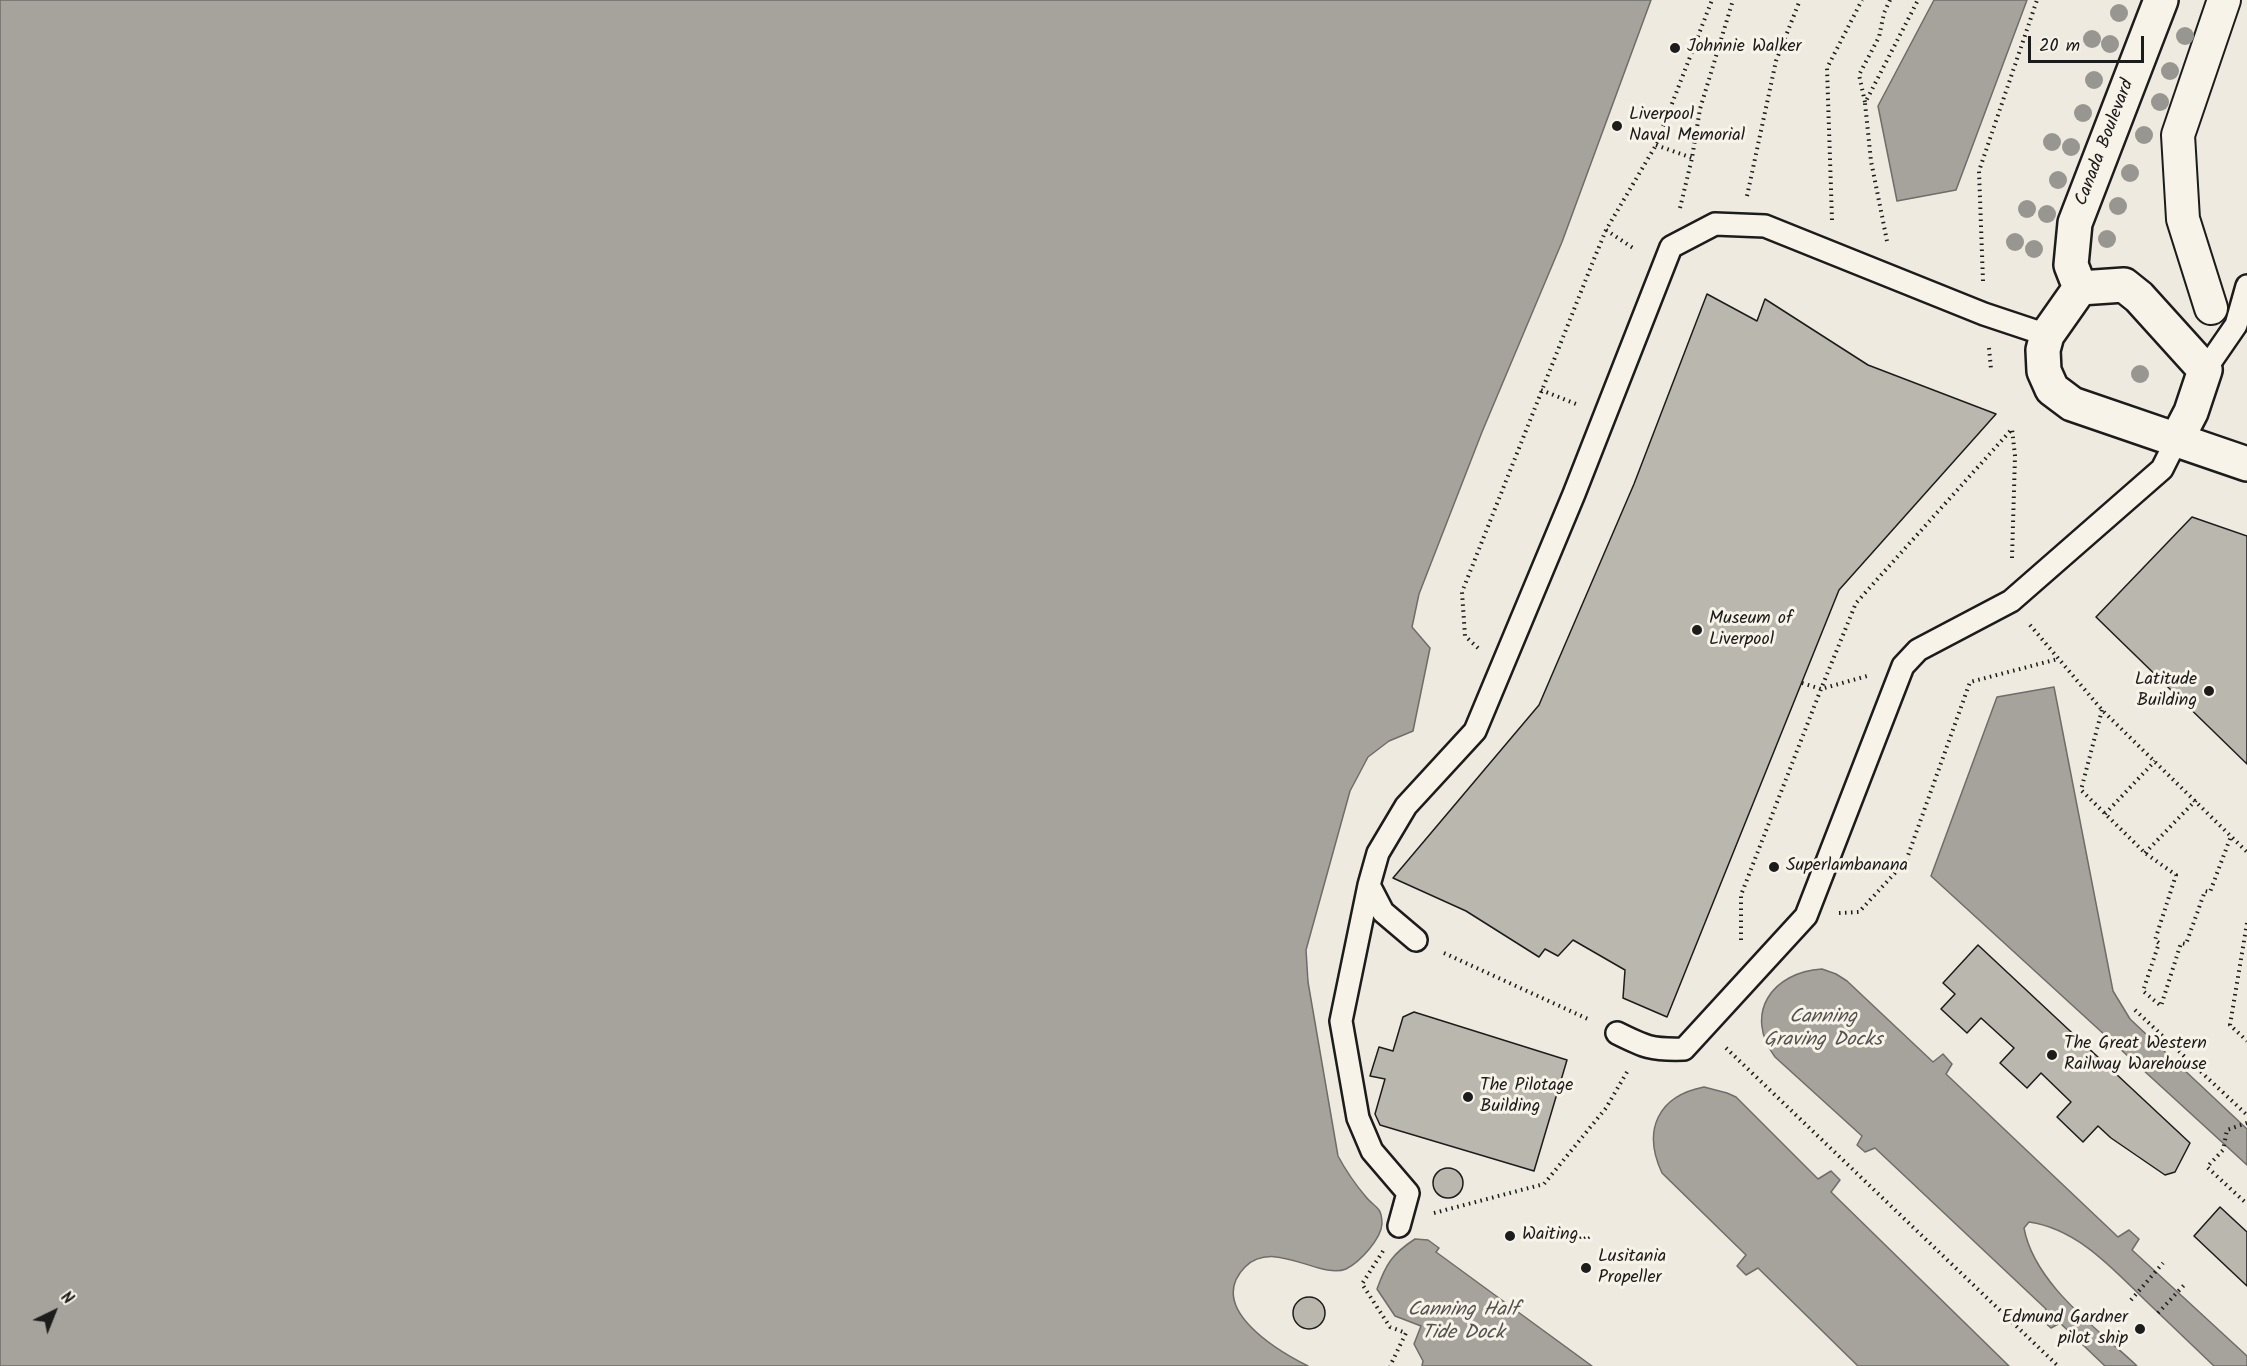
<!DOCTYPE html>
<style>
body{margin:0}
#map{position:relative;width:2247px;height:1366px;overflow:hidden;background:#eeeae0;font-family:Kalam,sans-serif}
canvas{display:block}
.north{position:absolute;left:24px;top:1282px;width:60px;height:60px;-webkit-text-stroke:4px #f7f3e8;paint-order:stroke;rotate:43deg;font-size:16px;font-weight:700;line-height:24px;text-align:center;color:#1c1c1c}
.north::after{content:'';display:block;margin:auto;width:21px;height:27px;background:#1c1c1c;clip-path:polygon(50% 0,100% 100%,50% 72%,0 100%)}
.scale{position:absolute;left:2028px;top:36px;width:116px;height:27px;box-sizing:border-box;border:3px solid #1c1c1c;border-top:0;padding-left:8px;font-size:18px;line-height:21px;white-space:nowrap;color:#1c1c1c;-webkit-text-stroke:4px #f7f3e8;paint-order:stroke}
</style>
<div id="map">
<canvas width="2247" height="1366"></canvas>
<div class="north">N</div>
<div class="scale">20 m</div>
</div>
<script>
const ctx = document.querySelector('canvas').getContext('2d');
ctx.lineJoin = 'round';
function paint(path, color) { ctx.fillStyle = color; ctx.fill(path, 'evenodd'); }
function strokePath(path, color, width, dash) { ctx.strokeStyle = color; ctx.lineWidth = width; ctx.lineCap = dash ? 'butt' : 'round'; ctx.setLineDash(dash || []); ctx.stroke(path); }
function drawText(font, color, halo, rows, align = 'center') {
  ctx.font = font + ' Kalam,sans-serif'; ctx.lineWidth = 6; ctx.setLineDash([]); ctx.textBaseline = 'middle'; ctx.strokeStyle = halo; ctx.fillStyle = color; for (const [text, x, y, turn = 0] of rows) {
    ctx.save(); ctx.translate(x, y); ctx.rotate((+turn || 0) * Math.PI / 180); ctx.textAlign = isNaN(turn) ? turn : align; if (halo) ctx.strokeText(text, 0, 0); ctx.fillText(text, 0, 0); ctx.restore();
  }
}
const water = new Path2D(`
 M0,0h1651l-89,242 -80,190 -63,162 -7,33 18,21 -17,83 -24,10 -21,16 -18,34 -44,159 2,32 30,174c8,15 17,28 28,41 4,5 10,9 13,13 2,3 3,10 3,14 -1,15 -22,38 -36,45 -26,11 -72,-31 -101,-2 -40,41 33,84 63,99h-1308z
 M1934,0h93l-71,190 -59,11 -19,-95z
 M2054,687l59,304 17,28 117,110v36l-316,-289 66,-179z
 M1822,969l14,5 11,7 86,81 10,-8 9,10 -6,10 172,163 11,-7 10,9 -7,11 115,106v10h-33c-22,-21 -45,-43 -67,-64 -34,-33 -69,-73 -118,-80l-5,6c10,56 74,101 113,138h-32l-45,-43 -9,5 -9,-8 4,-11 -171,-161 -10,4 -8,-7 5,-9 -87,-79c-32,-43 -3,-85 47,-88z
 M1704,1087l23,6 9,4 82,82 13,-8 9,9 -9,12 178,174h-151l-100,-98 -12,7 -9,-9 9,-11 -84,-82c-20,-43 -4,-77 42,-86z
 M1415,1239l13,1 11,8 -3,4 156,114h-170l1,-5 -9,-17 7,-18 -26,-10 -18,-27c9,-25 15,-35 38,-50z`);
paint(water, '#a6a39d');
strokePath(water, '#6f6d69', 1.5);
const building = new Path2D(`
 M1707,294l50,27 8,-22 103,66 128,49 -157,176 -172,427 -44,-19 2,-28 -52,-30 -15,16 -13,-7 -6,8 -73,-46 -73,-33 146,-173 95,-221z
 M2192,517l55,19v228l-151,-147z
 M1978,945l212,198 -15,29 -10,3 -54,-37 -13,-12 -15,16 -26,-25 14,-15 -30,-29 -14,15 -27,-25 14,-15 -33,-30 -14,15 -26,-24 14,-15 -12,-11z
 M1414,1012l153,48 -33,111 -154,-46 -5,-11 10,-35 -15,-3 9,-29 14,4 10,-34z
 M1433 1183a15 15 0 1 1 30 0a15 15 0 1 1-30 0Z
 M2220,1207l27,25v54l-53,-50z
 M1293 1313a16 16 0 1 1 32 0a16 16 0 1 1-32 0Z`);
paint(building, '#bab7af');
strokePath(building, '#1c1c1c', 1.5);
const service = new Path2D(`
 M2205,370l31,-45 11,-39
 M1369,885l14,27 33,28
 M1617,1033c28,14 34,17 67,16l122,-133 97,-250 15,-16 93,-49 151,-132 15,-30
 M1399,1226l9,-33 -36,-42 -14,-33 -17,-97 28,-136 9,-32 28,-47 69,-75 99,-237 97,-247 44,-23 50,2 219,88 63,21`);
const pedestrian = new Path2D(`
 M2211,308l-28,-89 -5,-84 46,-135`);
const minor = new Path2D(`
 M2080,288l-9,-23 4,-42 86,-223
 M2177,439l14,-27 14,-42 -66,-73 -15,-12 -44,3 -33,47 -4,15 1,21 8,18 20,15 175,60`);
strokePath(service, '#1c1c1c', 26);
strokePath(pedestrian, '#1c1c1c', 36);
strokePath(minor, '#1c1c1c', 38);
strokePath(new Path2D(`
 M1865,102l-6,-27 20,-38 5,-24 6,-13
 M1656,145l36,13
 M1747,196l29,-135 24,-61
 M1680,208l12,-50 8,-49 33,-109
 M1832,220l-5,-152 35,-68
 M1606,230l30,20
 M1887,241l-16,-80 -6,-58 53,-103
 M1983,281l-4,-110 58,-171
 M1989,348l2,21
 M1541,390l35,14
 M2012,558l3,-102 -3,-27
 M2030,625l72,85 145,142
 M1478,648l-13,-12 -3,-44 132,-333 12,-29 50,-85 56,-145
 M1802,683l19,6 35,-86 156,-174
 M2102,710l-21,80 64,63 31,22 -21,65 4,3 -16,48 18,15 20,-63 5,1 19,-53 5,1 21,-56
 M2105,814l50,-53
 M2145,853l51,-53
 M1839,913l20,-1 47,-51 64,-179 88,-23
 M2247,923l-17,102 17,16
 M1741,940v-45l80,-206 46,-13
 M1444,953l146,67
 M2135,1010l112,105
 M1726,1048l332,318
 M2247,1123l-20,7 -4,20 -16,17 40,37
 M1434,1213l110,-29 62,-76 21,-36
 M1383,1251l-21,33 28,43 16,6 -16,33
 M2131,1300l32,-37
 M2158,1313l28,-30`), '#1c1c1c', 4, [1.5, 4.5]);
strokePath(service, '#f7f3e8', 21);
strokePath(pedestrian, '#f7f3e8', 32);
strokePath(minor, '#f7f3e8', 33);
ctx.fillStyle = '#989690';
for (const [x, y] of [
 [2119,13],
 [2185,36],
 [2092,39],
 [2110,44],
 [2170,71],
 [2094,80],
 [2160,102],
 [2083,113],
 [2144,135],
 [2052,142],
 [2071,147],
 [2130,173],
 [2058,180],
 [2118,206],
 [2027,209],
 [2047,214],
 [2107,239],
 [2015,242],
 [2034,249],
 [2140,374]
]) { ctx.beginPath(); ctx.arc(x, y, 9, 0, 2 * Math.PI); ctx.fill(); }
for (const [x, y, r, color] of [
 [1675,48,6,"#1c1c1c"],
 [1617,126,6,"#1c1c1c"],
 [1697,630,6,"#1c1c1c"],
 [2209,691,6,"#1c1c1c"],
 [1774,867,6,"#1c1c1c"],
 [2052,1055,6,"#1c1c1c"],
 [1468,1097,6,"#1c1c1c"],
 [1510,1236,6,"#1c1c1c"],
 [1586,1268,6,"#1c1c1c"],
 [2140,1329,6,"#1c1c1c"]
]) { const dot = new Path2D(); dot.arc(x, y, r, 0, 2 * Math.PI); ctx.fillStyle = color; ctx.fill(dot); strokePath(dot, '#f7f3e8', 2); }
drawText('18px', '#1c1c1c', '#f7f3e8', [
 ["Johnnie Walker",1687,48],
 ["Liverpool",1629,116],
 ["Naval Memorial",1629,137],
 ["Museum of",1709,620],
 ["Liverpool",1709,641],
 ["Latitude",2197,681,"right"],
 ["Building",2197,702,"right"],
 ["Superlambanana",1786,867],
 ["The Great Western",2064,1045],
 ["Railway Warehouse",2064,1066],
 ["The Pilotage",1480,1087],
 ["Building",1480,1108],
 ["Waiting...",1522,1236],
 ["Lusitania",1598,1258],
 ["Propeller",1598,1279],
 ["Edmund Gardner",2128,1319,"right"],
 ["pilot ship",2128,1340,"right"]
], 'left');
drawText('18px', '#1c1c1c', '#f7f3e8', [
 ["Canada Boulevard",2106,143,-69]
]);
drawText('italic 20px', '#535250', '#f7f3e8', [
 ["Canning",1823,1019],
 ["Graving Docks",1823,1042],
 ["Canning Half",1463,1312],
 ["Tide Dock",1463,1335]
]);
</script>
